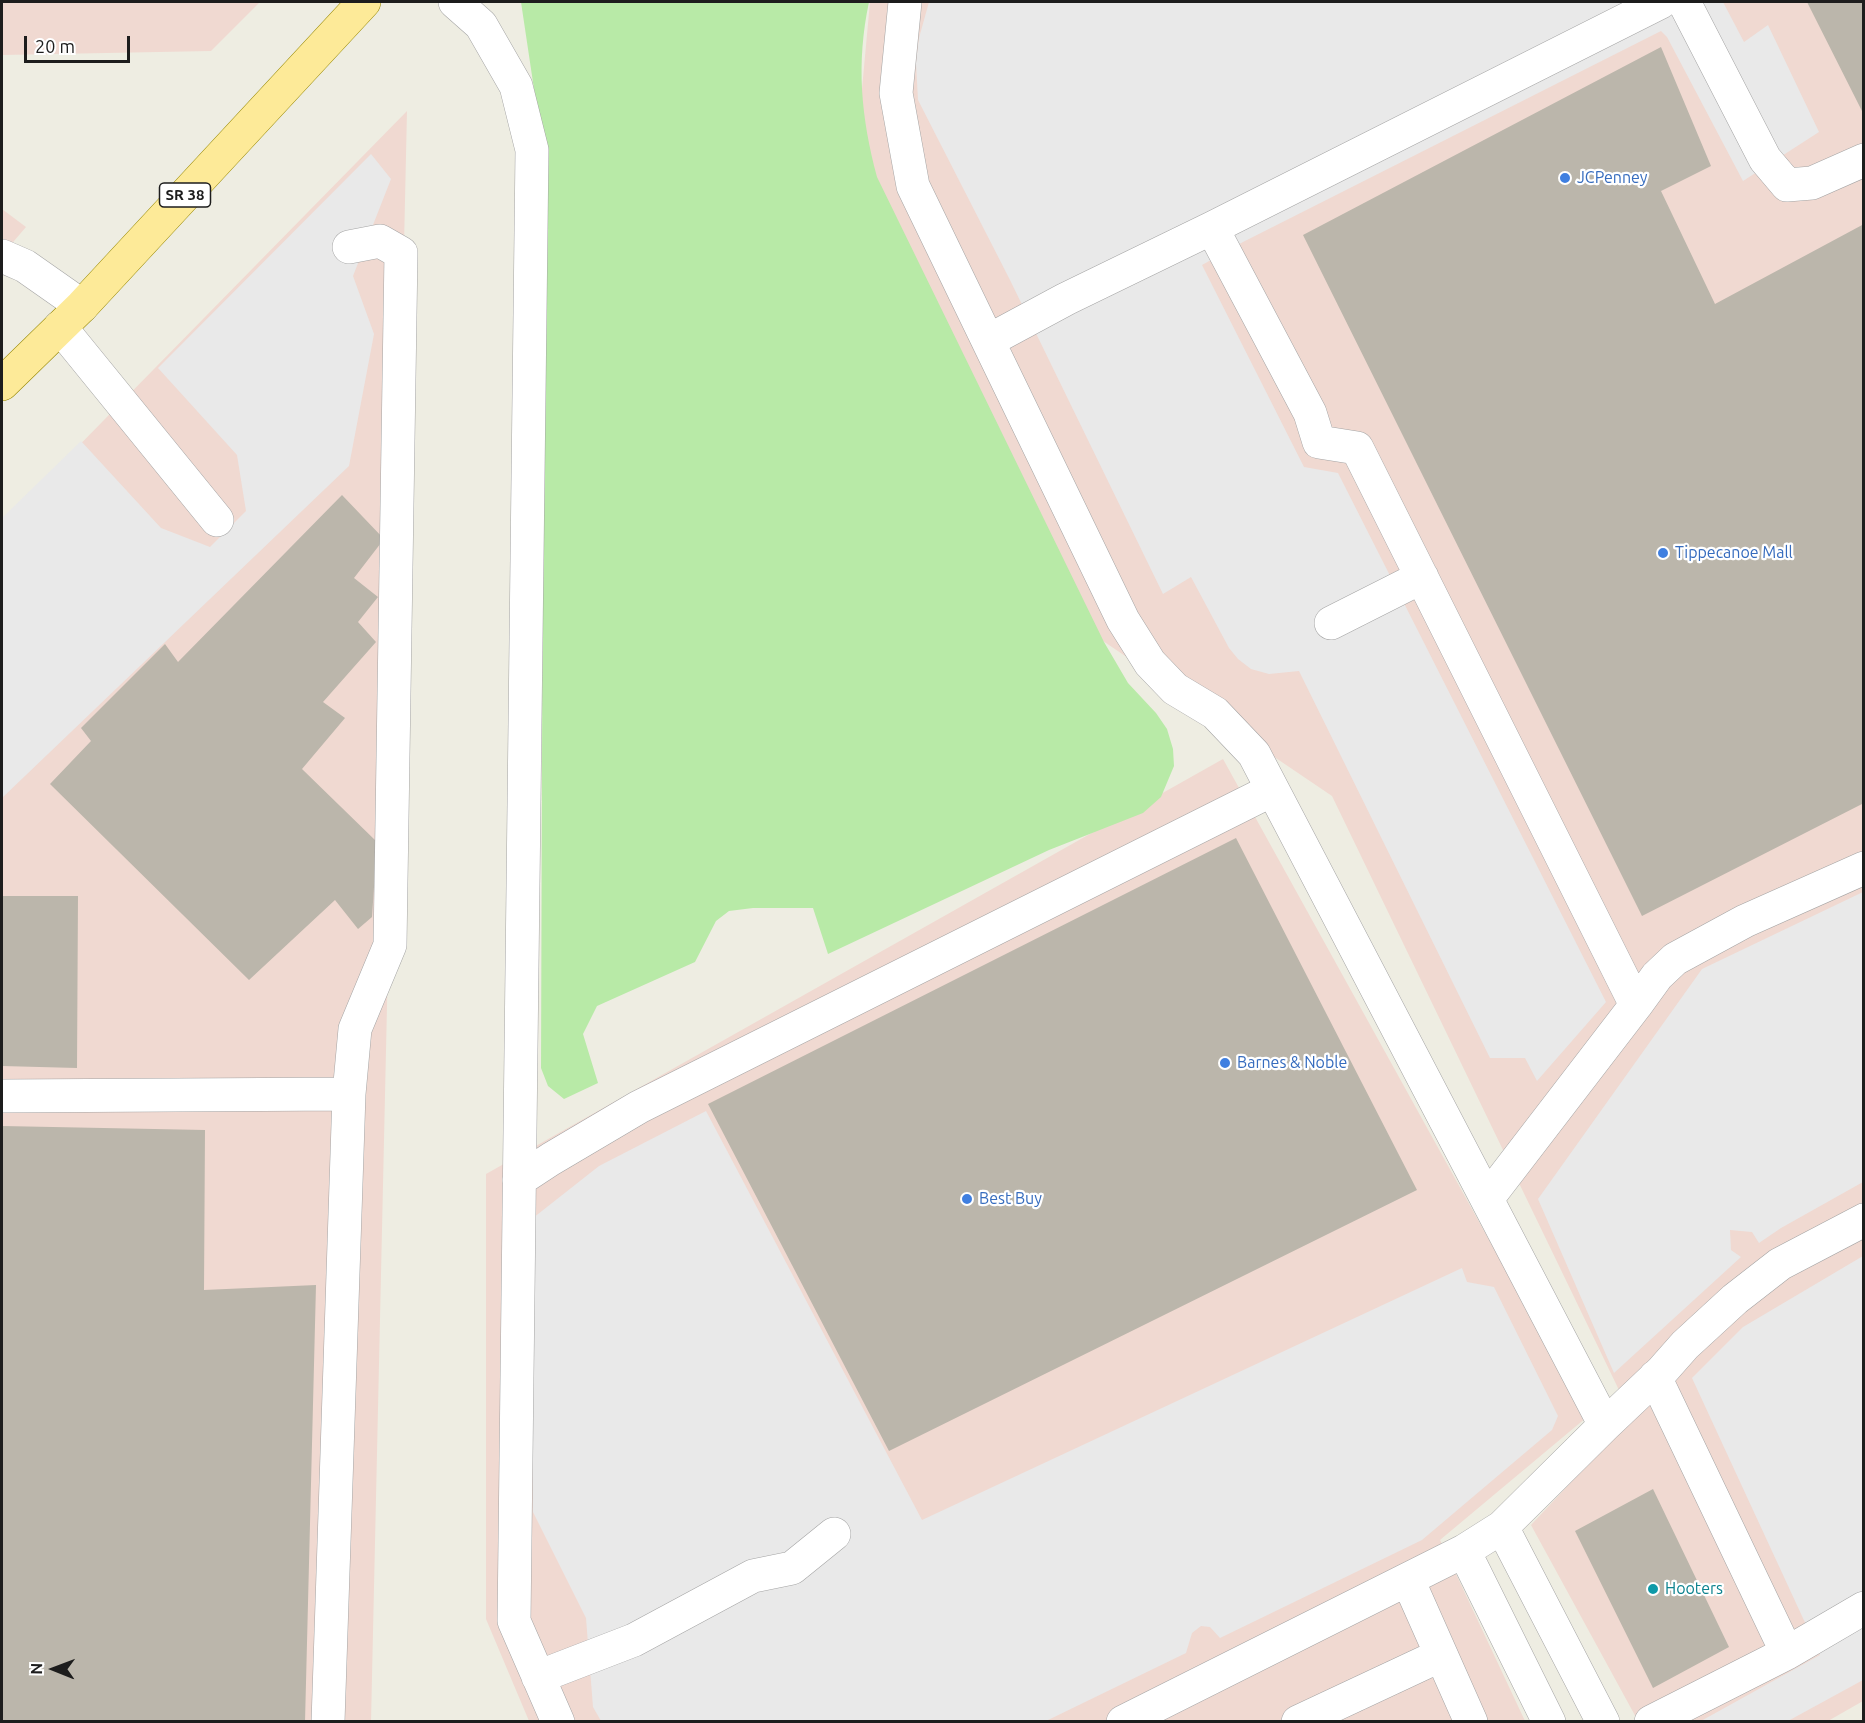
<!DOCTYPE html>
<style>
body{margin:0}
#map{position:relative;width:1865px;height:1723px;overflow:hidden;background:#eeede2;font-family:Ubuntu,sans-serif}
canvas{display:block}
.frame{position:absolute;inset:0;border:3px solid #1d1d1d;pointer-events:none}
.north{position:absolute;left:24px;top:1639px;width:60px;height:60px;-webkit-text-stroke:4px #fff;paint-order:stroke;rotate:271deg;font-size:16px;font-weight:700;line-height:24px;text-align:center;color:#1d1d1d}
.north::after{content:'';display:block;margin:auto;width:21px;height:27px;background:#1d1d1d;clip-path:polygon(50% 0,100% 100%,50% 72%,0 100%)}
.scale{position:absolute;left:24px;top:36px;width:106px;height:27px;box-sizing:border-box;border:3px solid #1d1d1d;border-top:0;padding-left:8px;font-size:18px;line-height:21px;white-space:nowrap;color:#1d1d1d;-webkit-text-stroke:4px #fff;paint-order:stroke}
</style>
<div id="map">
<canvas width="1865" height="1723"></canvas>
<div class="frame"></div>
<div class="north">N</div>
<div class="scale">20 m</div>
</div>
<script>
const ctx = document.querySelector('canvas').getContext('2d');
ctx.lineJoin = 'round';
function paint(path, color) { ctx.fillStyle = color; ctx.fill(path, 'evenodd'); }
function strokePath(path, color, width, dash) { ctx.strokeStyle = color; ctx.lineWidth = width; ctx.lineCap = dash ? 'butt' : 'round'; ctx.setLineDash(dash || []); ctx.stroke(path); }
function drawText(font, color, halo, rows, align = 'center') {
  ctx.font = font + ' Ubuntu,sans-serif'; ctx.lineWidth = 4.5; ctx.setLineDash([]); ctx.textBaseline = 'middle'; ctx.strokeStyle = halo; ctx.fillStyle = color; for (const [text, x, y, turn = 0] of rows) {
    ctx.save(); ctx.translate(x, y); ctx.rotate((+turn || 0) * Math.PI / 180); ctx.textAlign = isNaN(turn) ? turn : align; if (halo) ctx.strokeText(text, 0, 0); ctx.fillText(text, 0, 0); ctx.restore();
  }
}
paint(new Path2D(`
 M2,2h258l-49,49 -209,4z
 M870,2h993v1699l-35,20h-190l-107,-196 101,-108 -300,-621 -260,-176 -217,-455z
 M407,111l-36,1610 -369,1v-1198z
 M2,209l24,18 -24,28z
 M1223,759l364,658 -147,123 85,181h-996l-43,-102v-445z`), '#f0d9d1');
paint(new Path2D(`
 M521,2h348c-13,61 -8,115 8,175l227,465 24,41 28,30 11,16 6,20 1,17 -13,31 -18,16 -94,37 -221,104 -15,-46h-60l-24,3 -13,10 -21,41 -98,44 -14,28 15,49 -34,16 -16,-13 -7,-18 3,-912z`), '#b8eaa7');
paint(new Path2D(`
 M929,2h794l21,40 24,-17 51,107 -76,49 -76,-144 -6,-6 -418,211 -41,23 102,202 34,6 268,529 -69,79 -12,-23h-35l-191,-387 -30,3 -18,-5 -13,-10 -9,-11 -38,-71 -28,17 -153,-314 -92,-180 -2,-37 3,-25z
 M371,154l20,25 -38,97 21,58 -25,132 -347,332v-280l79,-77 80,87 49,19 36,-36 -9,-56 -79,-87z
 M1863,892v290l-82,46 -22,15 -7,-11 -22,-2 1,20 10,7 -127,116 -76,-174 164,-230z
 M706,1111l216,409 540,-252 5,14 27,5 64,129 -6,14 -130,110 -202,98 -10,-11 -9,-1 -9,7 -6,20 -140,68h-445l-8,-14 -7,-89 -53,-106v-294l66,-52z
 M1863,1256v424l-75,41h-87l119,-66 -128,-277 51,-51z`), '#e9e9e9');
paint(new Path2D(`
 M1807,2h57v113z
 M1661,47l50,119 -50,25 54,113 149,-80v579l-222,113 -339,-681z
 M342,495l42,44 -30,39 24,19 -20,25 18,20 -53,60 22,16 -43,51 75,73 -5,75 -14,12 -23,-29 -86,80 -199,-196 41,-43 -10,-13 84,-84 13,18z
 M1236,838l181,352 -528,261 -181,-347z
 M2,896h76l-1,172 -75,-2z
 M2,1126l203,4 -1,160 112,-5 -11,437h-303z
 M1653,1489l76,158 -76,41 -78,-157z`), '#bbb6ab');
const minor = new Path2D(`
 M455,2l26,23 35,61 16,64 -18,1471 44,101
 M905,2l-9,91 17,93 210,434 27,43 25,26 40,24 39,41 351,671 57,-54 23,-26 50,-46 45,-35 84,-44
 M1684,2l81,157 22,26 25,-2 52,-23
 M1212,228l98,185 9,29 38,6 279,557 -149,194
 M2,256l23,10 57,40
 M60,327l157,193
 M988,341l78,-42 146,-71 449,-226
 M1331,623l91,-46
 M1636,1005l21,-29 18,-17 70,-38 119,-53
 M2,1096l347,-2 6,-65 35,-84 11,-692 -21,-12 -31,6
 M519,1180l32,-21 88,-52 633,-317
 M1655,1377l132,276
 M1502,1527l101,195
 M1464,1551l85,171
 M1408,1580l63,142
 M538,1677l96,-37 119,-64 39,-8 42,-34
 M328,1722l21,-628
 M1123,1722l341,-171 38,-24 103,-102
 M1298,1722l143,-67
 M1651,1722l136,-69 77,-45`);
const major = new Path2D(`
 M2,384l80,-78 282,-304`);
strokePath(minor, '#a4a4a4', 34);
strokePath(major, '#958700', 34);
strokePath(minor, '#fff', 33);
strokePath(major, '#fdea98', 33);
for (const [x, y, r, color] of [
 [1565,178,6,"#3f7fe0"],
 [1663,553,6,"#3f7fe0"],
 [1225,1063,6,"#3f7fe0"],
 [967,1199,6,"#3f7fe0"],
 [1653,1589,6,"#0f9aa8"]
]) { const dot = new Path2D(); dot.arc(x, y, r, 0, 2 * Math.PI); ctx.fillStyle = color; ctx.fill(dot); strokePath(dot, '#fff', 2); }
for (const [x, y, w] of [
 [185,195,51]
]) { const box = new Path2D(); box.roundRect(x - w / 2, y - 12, w, 24, 4.5); ctx.fillStyle = '#fff'; ctx.fill(box); strokePath(box, '#1d1d1d', 1.5); }
drawText('bold 15px', '#1d1d1d', null, [
 ["SR 38",185,195]
]);
drawText('16px', '#366cbe', '#fff', [
 ["JCPenney",1577,178],
 ["Tippecanoe Mall",1675,553],
 ["Barnes & Noble",1237,1063],
 ["Best Buy",979,1199]
], 'left');
drawText('16px', '#0d838f', '#fff', [
 ["Hooters",1665,1589]
], 'left');
</script>
